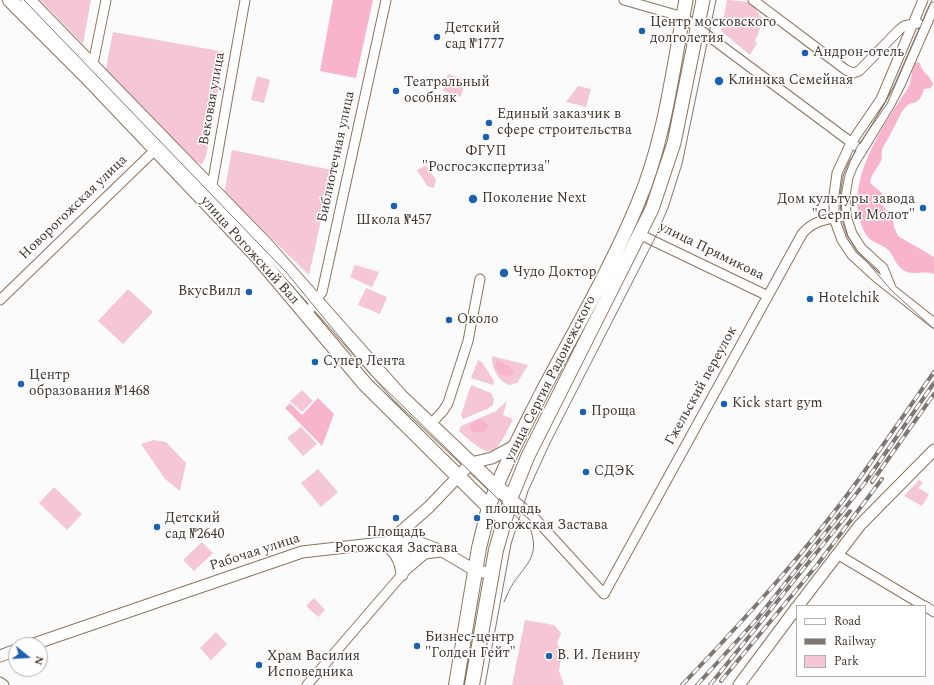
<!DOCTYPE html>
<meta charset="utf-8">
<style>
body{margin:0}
#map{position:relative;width:934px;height:685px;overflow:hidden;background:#fbfbfb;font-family:Spectral,serif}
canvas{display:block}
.legend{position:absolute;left:796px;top:605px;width:130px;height:72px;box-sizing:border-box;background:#fff;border:1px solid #b3aeab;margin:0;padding:5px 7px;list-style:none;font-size:12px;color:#40352c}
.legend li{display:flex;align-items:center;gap:8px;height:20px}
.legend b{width:20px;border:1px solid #b3aeab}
.north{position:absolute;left:8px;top:637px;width:40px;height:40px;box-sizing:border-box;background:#fff;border:1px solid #b3aeab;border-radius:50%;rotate:108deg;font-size:11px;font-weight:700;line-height:16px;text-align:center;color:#40352c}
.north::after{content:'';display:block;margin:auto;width:14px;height:18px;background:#1b61b1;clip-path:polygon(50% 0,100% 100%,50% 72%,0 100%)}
</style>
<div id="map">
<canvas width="934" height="685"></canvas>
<ul class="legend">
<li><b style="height:5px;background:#fff"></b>Road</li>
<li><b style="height:5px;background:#7f7872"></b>Railway</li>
<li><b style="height:11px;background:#f5c6d6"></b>Park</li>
</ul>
<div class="north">N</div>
</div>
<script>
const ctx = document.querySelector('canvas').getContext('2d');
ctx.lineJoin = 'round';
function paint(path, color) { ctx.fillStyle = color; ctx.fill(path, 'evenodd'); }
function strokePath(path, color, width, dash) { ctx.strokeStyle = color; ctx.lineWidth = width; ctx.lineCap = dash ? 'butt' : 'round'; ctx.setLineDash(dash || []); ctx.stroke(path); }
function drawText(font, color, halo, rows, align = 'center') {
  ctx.font = font + ' Spectral,serif'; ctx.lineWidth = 3; ctx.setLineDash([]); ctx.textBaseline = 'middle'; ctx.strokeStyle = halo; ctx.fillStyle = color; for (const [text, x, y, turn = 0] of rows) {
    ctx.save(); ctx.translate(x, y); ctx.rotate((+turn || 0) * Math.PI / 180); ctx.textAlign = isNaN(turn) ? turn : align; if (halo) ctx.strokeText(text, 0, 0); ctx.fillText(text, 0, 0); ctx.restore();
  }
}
paint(new Path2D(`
 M40,0h51l-8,44z
 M727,0l24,2 9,14 4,3 -9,22 2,2 -7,12 -29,-24z
 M113,32l112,20 -19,104 -4,8 -11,-4 -86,-87z
 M448,74l18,6 -5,17 -18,-6z
 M257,76l13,4 -6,23 -13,-3z
 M578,86l13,3 -5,18 -20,-5z
 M232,150l100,20 -23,105 -85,-82z
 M426,165l10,15 -2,8 -7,-2 -10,-16z
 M355,265l24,7 -7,15 -22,-10z
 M366,288l21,9 -7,17 -22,-9z
 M128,289l25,23 -30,32 -25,-23z
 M492,356l36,9 -11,18 -8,2c-10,-3 -18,-18 -17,-29z
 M478,360l4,2 12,19 -1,4 -22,-7z
 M471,385l20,8 3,6 -1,6 -6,4 -24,10 -2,-4z
 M302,390l11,11 -11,11 -12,-11z
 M507,401l-4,14 10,4c-19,40 -21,41 -54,12l2,-5 35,-15z
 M301,427l16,17 -14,12 -16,-18z
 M154,440l12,2 20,21 -6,28 -15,-12 -24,-35z
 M318,469l20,23 -17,15 -20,-24z
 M919,480l4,3 -5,5 11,6 -7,12 -18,-10z
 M54,487l28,27 -15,16 -28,-27z
 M202,542l11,11 -19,18 -11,-11z
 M314,598l11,12 -7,7 -12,-11z
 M525,620l29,5 7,8 -4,11 5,6 -3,21 5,14h-52z
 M216,632l11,12 -16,16 -11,-12z`), '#f5c6d6');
paint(new Path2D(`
 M333,0h40l-17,78 -36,-7z
 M916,62l4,1c2,10 10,12 13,21l-2,4 -7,1c-6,20 -12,9 -20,20 -7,10 -11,22 -18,33 -1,2 -3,5 -4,8 -1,4 1,7 -1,11 -4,9 -10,12 -11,22l12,10c-5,14 5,14 11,24l1,10 4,9 36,21v17c-10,-4 -19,2 -29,-3 -11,-6 -11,-17 -19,-23 -6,-4 -13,-5 -18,-11 -4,-4 -6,-11 -8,-16 -13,-44 25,-98 48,-133 5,-8 2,-18 8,-26z
 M497,360l12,6 5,7 -3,3 -10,-1 -6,-8z
 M318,398l16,16 -12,32 -37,-38 5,-5 12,12z
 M479,419l4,1 6,6 -5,6h-12l-3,-6z`), '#f8b4cc');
const minor = new Path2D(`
 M624,0l59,17 173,129
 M753,0l93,70 7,3 6,-2 40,-41 5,-4 14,-3
 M923,0l-42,99 -30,44 -14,30 -3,22v23l8,22 10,15 24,22 58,46
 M92,69l14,-69
 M211,191l34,-191
 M641,235l127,61
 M891,288l-8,-20 -22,-20 -9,-14 -6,-18 -1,-20 3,-19 5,-12 36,-59 11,-21 34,-78
 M0,300l156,-151 4,-1
 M306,315l16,-23 64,-292
 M430,425l13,-14 5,-8 20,-62 12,-62
 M511,498l20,16 73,80 198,-360c11,-14 26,-15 44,-18
 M837,554l87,52
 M403,571l5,-29 4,2 4,8 -3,11
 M925,606l9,6
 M0,682l4,3
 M307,685l99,-115 19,-16 16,-2`);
const tertiary = new Path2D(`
 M389,542l40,-35 42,-44 21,-5 22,-12
 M381,543c14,6 20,17 21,32
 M798,606l62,-81 74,-75
 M31,645l271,-93 79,-9 37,-1 26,10 32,19 15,2
 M0,656l16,-6
 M739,685l58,-78`);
const secondary = new Path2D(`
 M511,498l17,-42 124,-247 22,-66 29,-143
 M504,519l-15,-12c14,-40 34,-77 53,-115 33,-62 69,-124 96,-189 27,-64 35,-135 48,-203`);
const primary = new Path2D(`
 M10,0l76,76 172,181 107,127 124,123 -10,41 -23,137
 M28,0l237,244 135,152 96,91 15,11 -15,52 -24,135`);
strokePath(minor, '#8d745d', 11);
strokePath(tertiary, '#8d745d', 13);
strokePath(secondary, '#8d745d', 15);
strokePath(primary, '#8d745d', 16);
strokePath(minor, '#fff', 9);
strokePath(tertiary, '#fff', 11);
strokePath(secondary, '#fff', 13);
strokePath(primary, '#fff', 14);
strokePath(new Path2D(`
 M24,0l262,272 84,102 161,157c8,24 -4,33 -17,51 -4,6 -7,13 -10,20
 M932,0l-45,104 -30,43 -7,15 -5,13 -4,21 1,20 6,20 9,14 34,40 43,39
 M485,685l26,-141 17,-53 22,-48 104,-203 14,-32 14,-44 34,-164`), '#7f7872', 1);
const rail = new Path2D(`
 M872,482l62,-88
 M721,681l96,-116 65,-86
 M682,685c62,-65 124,-133 177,-206 25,-35 50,-71 75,-107
 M697,685l59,-65 108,-136 70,-101
 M710,685l140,-174`);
strokePath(rail, '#7f7872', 4);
strokePath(rail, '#fff', 2.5, [8]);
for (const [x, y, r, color] of [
 [642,31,4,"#1b61b1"],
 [437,37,4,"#1b61b1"],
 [805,53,4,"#1b61b1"],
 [719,81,5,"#1b61b1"],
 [396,91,4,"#1b61b1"],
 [489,123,4,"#1b61b1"],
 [486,137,4,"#1b61b1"],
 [473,199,5,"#1b61b1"],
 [394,206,4,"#1b61b1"],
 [923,208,4,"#1b61b1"],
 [504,273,5,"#1b61b1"],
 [249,292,4,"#1b61b1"],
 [810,299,4,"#1b61b1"],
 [449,320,4,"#1b61b1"],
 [315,362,4,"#1b61b1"],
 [21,384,4,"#1b61b1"],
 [724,404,4,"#1b61b1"],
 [583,412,4,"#1b61b1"],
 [586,472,4,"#1b61b1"],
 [396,518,4,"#1b61b1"],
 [477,518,4,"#1b61b1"],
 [157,527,4,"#1b61b1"],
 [417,646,4,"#1b61b1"],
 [549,656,4,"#1b61b1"],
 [259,665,4,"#1b61b1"]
]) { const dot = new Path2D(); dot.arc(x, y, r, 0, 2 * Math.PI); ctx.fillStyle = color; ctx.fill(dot); strokePath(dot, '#fff', 1.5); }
drawText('14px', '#40352c', '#fff', [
 ["Центр московского",650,23],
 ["долголетия",650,39],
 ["Детский",445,29],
 ["сад №1777",445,45],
 ["Андрон-отель",813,53],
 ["Клиника Семейная",728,81],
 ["Театральный",404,83],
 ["особняк",404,99],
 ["Единый заказчик в",497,115],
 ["сфере строительства",497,131],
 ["ФГУП",486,152,"center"],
 ["\"Росгосэкспертиза\"",486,168,"center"],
 ["Поколение Next",482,199],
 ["Дом культуры завода",915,200,"right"],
 ["\"Серп и Молот\"",915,216,"right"],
 ["Школа №457",394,221,"center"],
 ["Чудо Доктор",513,273],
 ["ВкусВилл",241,292,"right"],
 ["Hotelchik",818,299],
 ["Около",457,320],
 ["Супер Лента",323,362],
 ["Центр",29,376],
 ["образования №1468",29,392],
 ["Kick start gym",732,404],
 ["Проща",591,412],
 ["СДЭК",594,472],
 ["площадь",485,510],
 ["Рогожская Застава",485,526],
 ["Детский",165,519],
 ["сад №2640",165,535],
 ["Площадь",396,533,"center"],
 ["Рогожская Застава",396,549,"center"],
 ["Бизнес-центр",425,638],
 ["\"Голден Гейт\"",425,654],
 ["В. И. Ленину",557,656],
 ["Храм Василия",267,657],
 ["Исповедника",267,673]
], 'left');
drawText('14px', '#40352c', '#fff', [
 ["Вековая улица",213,99,-80],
 ["Библиотечная улица",337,157,-78],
 ["Новорогожская улица",74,208,-44],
 ["улица Рогожский Вал",249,251,48],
 ["улица Прямикова",711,252,26],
 ["улица Сергия Радонежского",551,379,-63],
 ["Гжельский переулок",702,386,-61],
 ["Рабочая улица",255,553,-18]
]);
</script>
